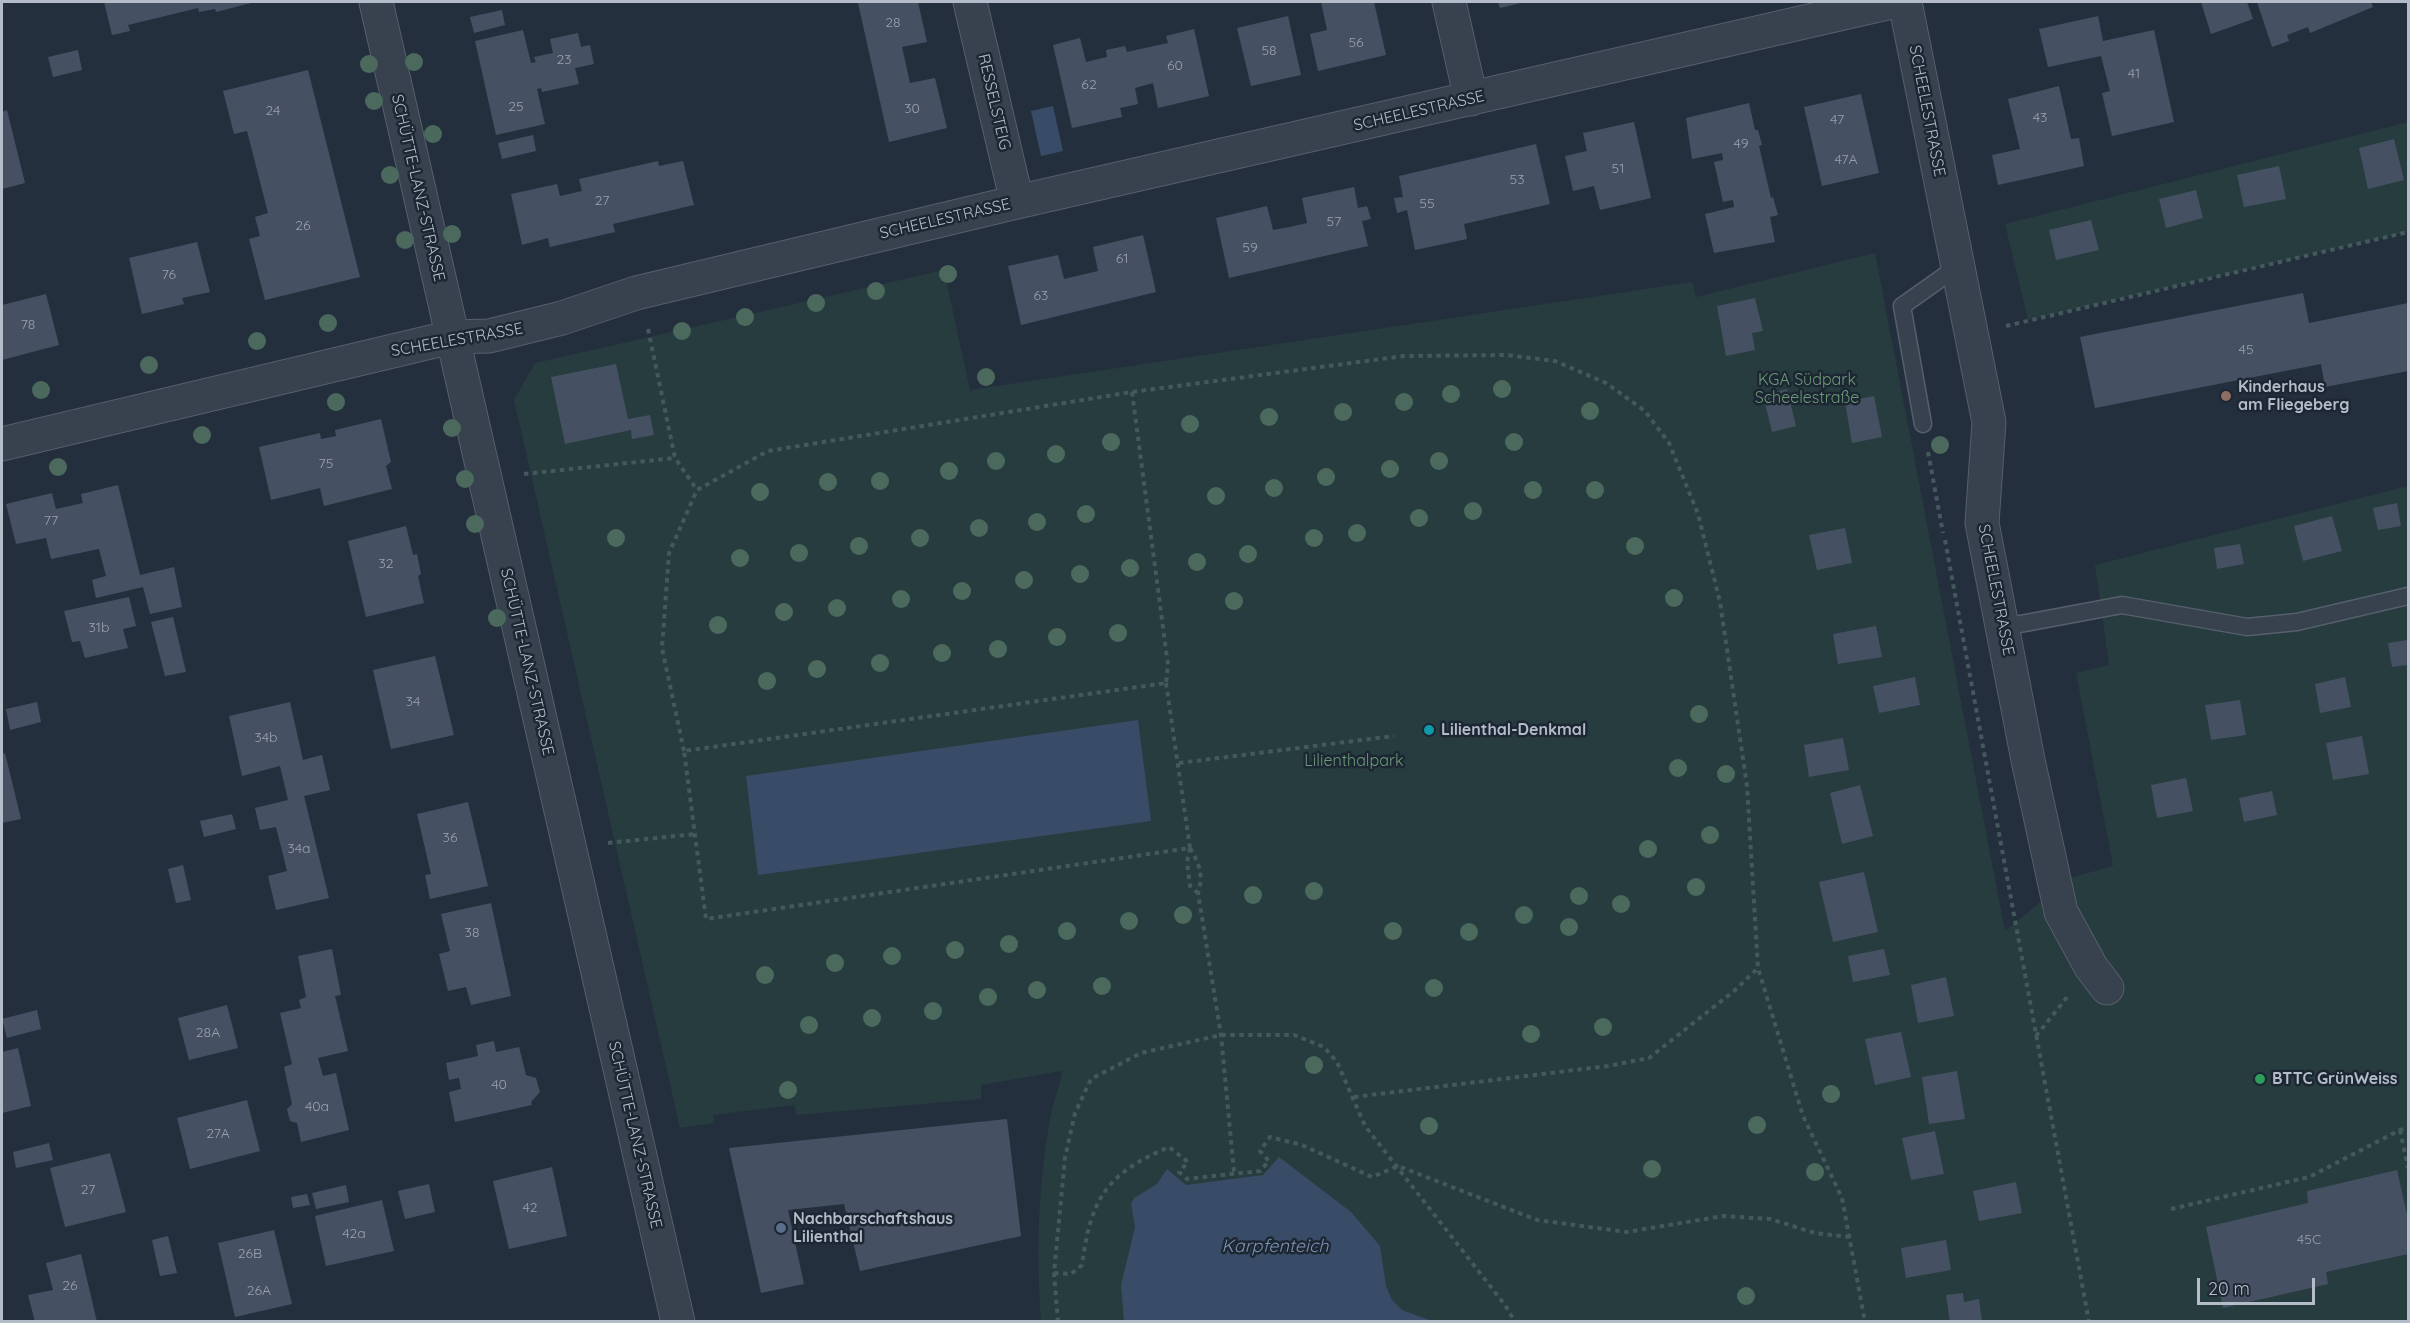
<!DOCTYPE html>
<meta charset="utf-8">
<style>
body{margin:0}
#map{position:relative;width:2410px;height:1323px;overflow:hidden;background:#242f3e;font-family:Quicksand,sans-serif}
canvas{display:block}
.frame{position:absolute;inset:0;border:3px solid #b4bcc9;pointer-events:none}
.scale{position:absolute;left:2197px;top:1278px;width:118px;height:27px;box-sizing:border-box;border:3px solid #b4bcc9;border-top:0;padding-left:8px;font-size:18px;line-height:21px;white-space:nowrap;color:#b4bcc9;-webkit-text-stroke:4px #1d2633;paint-order:stroke}
</style>
<div id="map">
<canvas width="2410" height="1323"></canvas>
<div class="frame"></div>
<div class="scale">20 m</div>
</div>
<script>
const ctx = document.querySelector('canvas').getContext('2d');
ctx.lineJoin = 'round';
function paint(path, color) { ctx.fillStyle = color; ctx.fill(path, 'evenodd'); }
function strokePath(path, color, width, dash) { ctx.strokeStyle = color; ctx.lineWidth = width; ctx.lineCap = dash ? 'butt' : 'round'; ctx.setLineDash(dash || []); ctx.stroke(path); }
function drawText(font, color, halo, rows, align = 'center') {
  ctx.font = font + ' Quicksand,sans-serif'; ctx.lineWidth = 5; ctx.setLineDash([]); ctx.textBaseline = 'middle'; ctx.strokeStyle = halo; ctx.fillStyle = color; for (const [text, x, y, turn = 0] of rows) {
    ctx.save(); ctx.translate(x, y); ctx.rotate((+turn || 0) * Math.PI / 180); ctx.textAlign = isNaN(turn) ? turn : align; if (halo) ctx.strokeText(text, 0, 0); ctx.fillText(text, 0, 0); ctx.restore();
  }
}
paint(new Path2D(`
 M2408,122v110l-380,88 -23,-96z
 M1875,253l130,678 65,-53 43,-12 -37,-193 33,-8 -14,-100 313,-79v835h-1367c-5,-66 -3,-131 8,-197 3,-18 10,-35 13,-53l-81,14v14l-184,16 -3,-10 -81,10 1,8 -34,5 -166,-728 21,-37 409,-93 26,120 722,-108 4,15z`), '#263c3f');
paint(new Path2D(`
 M1053,106l10,45 -22,5 -10,-45z
 M1138,720l13,101 -393,54 -12,-99z
 M1279,1157l72,55 29,34 6,40 6,14 10,10 30,11h-308l-3,-36 14,-58 -4,-23 3,-6 23,-14 10,-15 19,16 77,-10z`), '#394c67');
paint(new Path2D(`
 M104,2h151l-39,10 -1,-3 -16,3 -1,-4 -70,17 2,6 -18,4z
 M866,2h52l9,40 -25,5 8,36 25,-5 12,50 -58,14 -31,-139z
 M1321,2h53l12,53 -68,16 -8,-37 17,-4z
 M1498,2h27l-25,6z
 M2201,2h46l6,17 -42,15z
 M2257,2h114l2,5 -63,26 -2,-6 -21,8 2,6 -17,6z
 M502,10l3,15 -31,8 -4,-16z
 M1288,16l13,59 -50,11 -14,-58z
 M2098,16l5,25 51,-11 20,92 -62,14 -10,-43 8,-2 -9,-35 -53,11 -9,-38z
 M1194,29l15,67 -51,12 -5,-25 -18,5 3,16 -18,4 2,9 -50,11 -19,-83 27,-7 6,24 21,-5 -1,-7 19,-4 2,6 18,-4 23,-5 -2,-7z
 M523,30l8,33 5,-1 -2,-5 19,-4 -3,-14 28,-6 3,14 9,-2 4,19 -19,4 4,16 -37,8 -1,-4 -4,1 8,35 -49,11 -21,-94z
 M78,50l4,20 -29,7 -5,-20z
 M308,70l52,207 -95,23 -16,-61 11,-3 -5,-19 13,-4 -21,-82 -13,3 -11,-43z
 M2059,86l12,53 8,-1 5,28 -86,19 -6,-30 28,-6 -12,-50z
 M1861,94l18,79 -57,13 -18,-79z
 M1749,103l6,27h3l4,15 -3,1 12,52 2,-1 5,18 -8,2 5,25 -61,11 -9,-39 29,-7 -1,-7 -10,2 -9,-40 9,-2 -1,-7 -30,6 -6,-41z
 M7,110l18,73 -23,6v-77z
 M1634,122l17,76 -51,12 -6,-24 -21,5 -8,-35 22,-5 -4,-18z
 M533,135l3,16 -34,8 -4,-16z
 M2394,139l10,41 -36,9 -9,-41z
 M1536,144l14,60 -86,20 3,15 -52,11 -8,-40 -10,3 -3,-15 9,-1 -4,-21z
 M658,161l1,5 24,-5 11,44 -81,19 2,8 -65,15 -2,-9 -26,7 -11,-51 46,-10 3,12 22,-5 -3,-12z
 M2279,166l7,33 -42,8 -7,-32z
 M1354,187l4,21 9,-2 4,13 -9,2 6,25 -139,32 -13,-60 51,-12 6,24 17,-3 17,-4 -5,-25z
 M2196,190l7,28 -37,10 -7,-29z
 M2091,220l8,30 -43,10 -7,-30z
 M1143,235l13,57 -135,33 -13,-59 50,-11 6,24 34,-8 -5,-24z
 M197,242l13,50 -28,6 2,6 -42,10 -13,-56z
 M2303,293l6,30 99,-20v68l-83,16 -4,-23 -226,44 -15,-71z
 M46,294l13,51 -57,15v-55z
 M1755,298l8,33 -11,2 3,17 -29,6 -9,-50z
 M616,364l12,55 22,-4 4,20 -22,4 -1,-9 -66,14 -14,-67z
 M1787,389l9,37 -24,6 -9,-37z
 M1874,396l8,41 -30,6 -7,-41z
 M381,419l10,43 -5,4 6,23 -68,17 -4,-18 -49,12 -12,-53 61,-14 1,6 15,-3 -1,-6z
 M118,485l22,90 34,-8 8,40 -32,7 -7,-27 -47,11 -4,-18 14,-4 -7,-27 -48,10 -5,-21 -30,6 -10,-40 46,-11 4,16 27,-6 -2,-9z
 M2397,503l4,23 -23,4 -5,-22z
 M2332,516l10,35 -39,10 -9,-35z
 M406,526l7,29 4,-1 4,20 -3,2 6,27 -58,14 -18,-76z
 M1845,528l7,35 -35,7 -8,-35z
 M2240,544l4,20 -27,5 -3,-21z
 M129,597l7,29 -13,3 5,19 -43,10 -5,-17 -8,1 -8,-31z
 M173,617l13,55 -21,4 -14,-54z
 M1876,626l6,31 -44,7 -5,-30z
 M2408,640v25l-16,2 -4,-24z
 M435,656l19,79 -63,14 -18,-79z
 M1915,677l5,28 -41,8 -6,-27z
 M2345,677l6,30 -31,6 -5,-29z
 M2240,700l6,35 -35,5 -6,-35z
 M37,702l4,20 -31,8 -4,-21z
 M290,702l13,58 19,-5 8,35 -26,6 25,102 -53,12 -8,-34 19,-5 -11,-44 -16,3 -5,-22 33,-8 -8,-34 -38,10 -13,-60z
 M2362,736l7,38 -36,6 -7,-37z
 M1843,738l6,32 -40,7 -5,-32z
 M5,753l16,66 -19,4v-69z
 M2186,778l7,33 -36,7 -6,-33z
 M1860,785l13,51 -31,8 -12,-51z
 M2272,791l5,24 -33,7 -5,-24z
 M468,802l20,84 -58,13 -5,-24 6,-1 -14,-60z
 M232,814l4,15 -32,8 -4,-16z
 M183,865l8,35 -15,3 -8,-34z
 M1864,872l14,60 -45,10 -14,-60z
 M491,903l20,93 -40,9 -5,-18 -18,4 -9,-37 11,-3 -9,-37z
 M332,949l9,46 -6,1 13,55 -30,7 5,18 13,-3 13,57 -48,12 -4,-19 -7,-2 -3,-12 5,-5 -8,-37 8,-3 -12,-51 21,-5 -2,-8 7,-3 -8,-41z
 M1884,949l6,26 -37,7 -5,-26z
 M1946,977l8,39 -36,7 -7,-38z
 M227,1005l11,43 -49,12 -11,-42z
 M37,1010l4,19 -34,9 -5,-19z
 M1901,1032l10,45 -36,8 -10,-46z
 M494,1041l2,11 23,-5 7,28 10,3 4,14 -9,10 1,3 -77,17 -6,-30 12,-3 -2,-11 -10,2 -3,-17 32,-7 -2,-11z
 M18,1048l13,58 -29,7v-61z
 M1957,1071l8,48 -36,5 -7,-47z
 M247,1100l13,51 -70,18 -13,-51z
 M1007,1119l14,117 -161,35 -16,-67 -56,6 16,74 -43,9 -32,-145z
 M1935,1131l9,43 -33,6 -9,-42z
 M49,1143l4,17 -37,8 -3,-16z
 M110,1153l16,59 -61,15 -15,-59z
 M552,1167l15,69 -58,13 -16,-68z
 M2397,1170l11,49v35l-82,18 2,12 -105,24 -17,-81 102,-24 -1,-12z
 M2016,1182l6,31 -43,8 -6,-30z
 M429,1184l6,28 -30,7 -7,-28z
 M346,1185l3,17 -33,7 -4,-16z
 M307,1194l3,11 -17,3 -2,-11z
 M382,1200l12,51 -68,15 -11,-50z
 M274,1230l18,74 -57,13 -17,-74z
 M168,1236l9,37 -17,3 -8,-36z
 M1946,1240l5,30 -45,8 -5,-30z
 M81,1254l16,68h-62l-7,-27 25,-5 -7,-27z
 M1963,1293l1,9 15,-3 3,23h-32l-4,-27z`), '#455162');
const lane = new Path2D(`
 M1923,424l-21,-118 55,-39
 M2004,627l118,-22 125,22 50,-5 111,-26`);
const street = new Path2D(`
 M376,2l302,1320
 M970,2l47,200
 M1449,2l22,97
 M1905,2l84,420 -7,101 46,237 33,152 30,55 16,21
 M2,444l416,-99 34,-8 37,-1 73,-18 74,-25 381,-91 875,-200`);
strokePath(lane, '#565f6c', 19);
strokePath(street, '#565f6c', 35);
strokePath(new Path2D(`
 M2006,326l402,-94
 M648,329l27,129 22,32
 M1132,392l36,273 -2,18
 M1928,452l15,81
 M524,474l151,-16
 M1945,540l144,782
 M1166,683l24,165 -484,71 -22,-168z
 M684,751l-22,-103 7,-95 28,-63 71,-39 364,-59 272,-36 102,-1 49,6 51,22 39,28 24,32 29,71 22,88 27,184 11,182 45,148 39,82 23,124
 M1179,763l215,-27
 M608,843l87,-9
 M1190,848c9,14 14,29 8,45l23,142 13,137
 M1190,848l-3,14 3,24 8,7
 M2036,1036l32,-40
 M1354,1097l254,-31 41,-8 85,-67 24,-23
 M2400,1130l8,38
 M2171,1209l138,-32 91,-47 8,-2
 M1054,1273l17,1 11,-9c9,-67 24,-91 87,-118l19,15 -9,10 8,7 73,-8 9,-10 -9,-10 10,-14 32,8 70,32 26,-11 139,54 90,12 96,-16 47,3 45,14 34,4
 M1058,1322l-4,-49 11,-115 10,-45 16,-34 50,-26 80,-18h73l30,12 13,15 28,64 140,179 10,17`), '#44595c', 4, [4.5, 4.5]);
strokePath(lane, '#38414e', 16);
strokePath(street, '#38414e', 33);
ctx.fillStyle = '#4b6a5d';
for (const [x, y] of [
 [414,62],
 [369,64],
 [374,101],
 [433,134],
 [390,175],
 [452,234],
 [405,240],
 [948,274],
 [876,291],
 [816,303],
 [745,317],
 [328,323],
 [682,331],
 [257,341],
 [149,365],
 [986,377],
 [1502,389],
 [41,390],
 [1451,394],
 [336,402],
 [1404,402],
 [1590,411],
 [1343,412],
 [1269,417],
 [1190,424],
 [452,428],
 [202,435],
 [1111,442],
 [1514,442],
 [1940,445],
 [1056,454],
 [996,461],
 [1439,461],
 [58,467],
 [1390,469],
 [949,471],
 [1326,477],
 [465,479],
 [880,481],
 [828,482],
 [1274,488],
 [1533,490],
 [1595,490],
 [760,492],
 [1216,496],
 [1473,511],
 [1086,514],
 [1419,518],
 [1037,522],
 [475,524],
 [979,528],
 [1357,533],
 [616,538],
 [920,538],
 [1314,538],
 [859,546],
 [1635,546],
 [799,553],
 [1248,554],
 [740,558],
 [1197,562],
 [1130,568],
 [1080,574],
 [1024,580],
 [962,591],
 [1674,598],
 [901,599],
 [1234,601],
 [837,608],
 [784,612],
 [497,618],
 [718,625],
 [1118,633],
 [1057,637],
 [998,649],
 [942,653],
 [880,663],
 [817,669],
 [767,681],
 [1699,714],
 [1678,768],
 [1726,774],
 [1710,835],
 [1648,849],
 [1696,887],
 [1314,891],
 [1253,895],
 [1579,896],
 [1621,904],
 [1183,915],
 [1524,915],
 [1129,921],
 [1569,927],
 [1067,931],
 [1393,931],
 [1469,932],
 [1009,944],
 [955,950],
 [892,956],
 [835,963],
 [765,975],
 [1102,986],
 [1434,988],
 [1037,990],
 [988,997],
 [933,1011],
 [872,1018],
 [809,1025],
 [1603,1027],
 [1531,1034],
 [1314,1065],
 [788,1090],
 [1831,1094],
 [1757,1125],
 [1429,1126],
 [1652,1169],
 [1815,1172],
 [1746,1296]
]) { ctx.beginPath(); ctx.arc(x, y, 9, 0, 2 * Math.PI); ctx.fill(); }
for (const [x, y, r, color] of [
 [2226,396,6,"#8d6e63"],
 [1429,730,6,"#0f9aa8"],
 [2260,1079,6,"#2e9e5b"],
 [781,1228,6,"#5c6f8a"]
]) { const dot = new Path2D(); dot.arc(x, y, r, 0, 2 * Math.PI); ctx.fillStyle = color; ctx.fill(dot); strokePath(dot, '#1d2633', 2); }
drawText('14px', '#98a1af', null, [
 ["28",893,23],
 ["56",1356,43],
 ["58",1269,51],
 ["23",564,60],
 ["60",1175,66],
 ["41",2134,74],
 ["62",1089,85],
 ["25",516,107],
 ["30",912,109],
 ["24",273,111],
 ["43",2040,118],
 ["47",1837,120],
 ["49",1741,144],
 ["47A",1846,160],
 ["51",1618,169],
 ["53",1517,180],
 ["27",602,201],
 ["55",1427,204],
 ["57",1334,222],
 ["26",303,226],
 ["59",1250,248],
 ["61",1122,259],
 ["76",169,275],
 ["63",1041,296],
 ["78",28,325],
 ["45",2246,350],
 ["75",326,464],
 ["77",51,521],
 ["32",386,564],
 ["31b",99,628],
 ["34",413,702],
 ["34b",266,738],
 ["36",450,838],
 ["34a",299,849],
 ["38",472,933],
 ["28A",208,1033],
 ["40",499,1085],
 ["40a",317,1107],
 ["27A",218,1134],
 ["27",88,1190],
 ["42",530,1208],
 ["42a",354,1234],
 ["45C",2309,1240],
 ["26B",250,1254],
 ["26",70,1286],
 ["26A",259,1291]
]);
drawText('16px', '#b4bcc9', '#1d2633', [
 ["RESSELSTEIG",994,102,77],
 ["SCHEELESTRASSE",1419,111,-13],
 ["SCHEELESTRASSE",1927,111,79],
 ["SCHÜTTE-LANZ-STRASSE",418,188,77],
 ["SCHEELESTRASSE",945,219,-13],
 ["SCHEELESTRASSE",457,340,-10],
 ["SCHEELESTRASSE",1996,590,79],
 ["SCHÜTTE-LANZ-STRASSE",527,662,77],
 ["SCHÜTTE-LANZ-STRASSE",635,1135,77]
]);
drawText('16px', '#6b9a76', '#1d2633', [
 ["KGA Südpark",1807,380],
 ["Scheelestraße",1807,398],
 ["Lilienthalpark",1354,761]
]);
drawText('bold 16px', '#b4bcc9', '#1d2633', [
 ["Kinderhaus",2238,387],
 ["am Fliegeberg",2238,405],
 ["Lilienthal-Denkmal",1441,730],
 ["BTTC GrünWeiss",2272,1079],
 ["Nachbarschaftshaus",793,1219],
 ["Lilienthal",793,1237]
], 'left');
drawText('italic 18px', '#7c92b1', '#1d2633', [
 ["Karpfenteich",1275,1247]
]);
</script>
